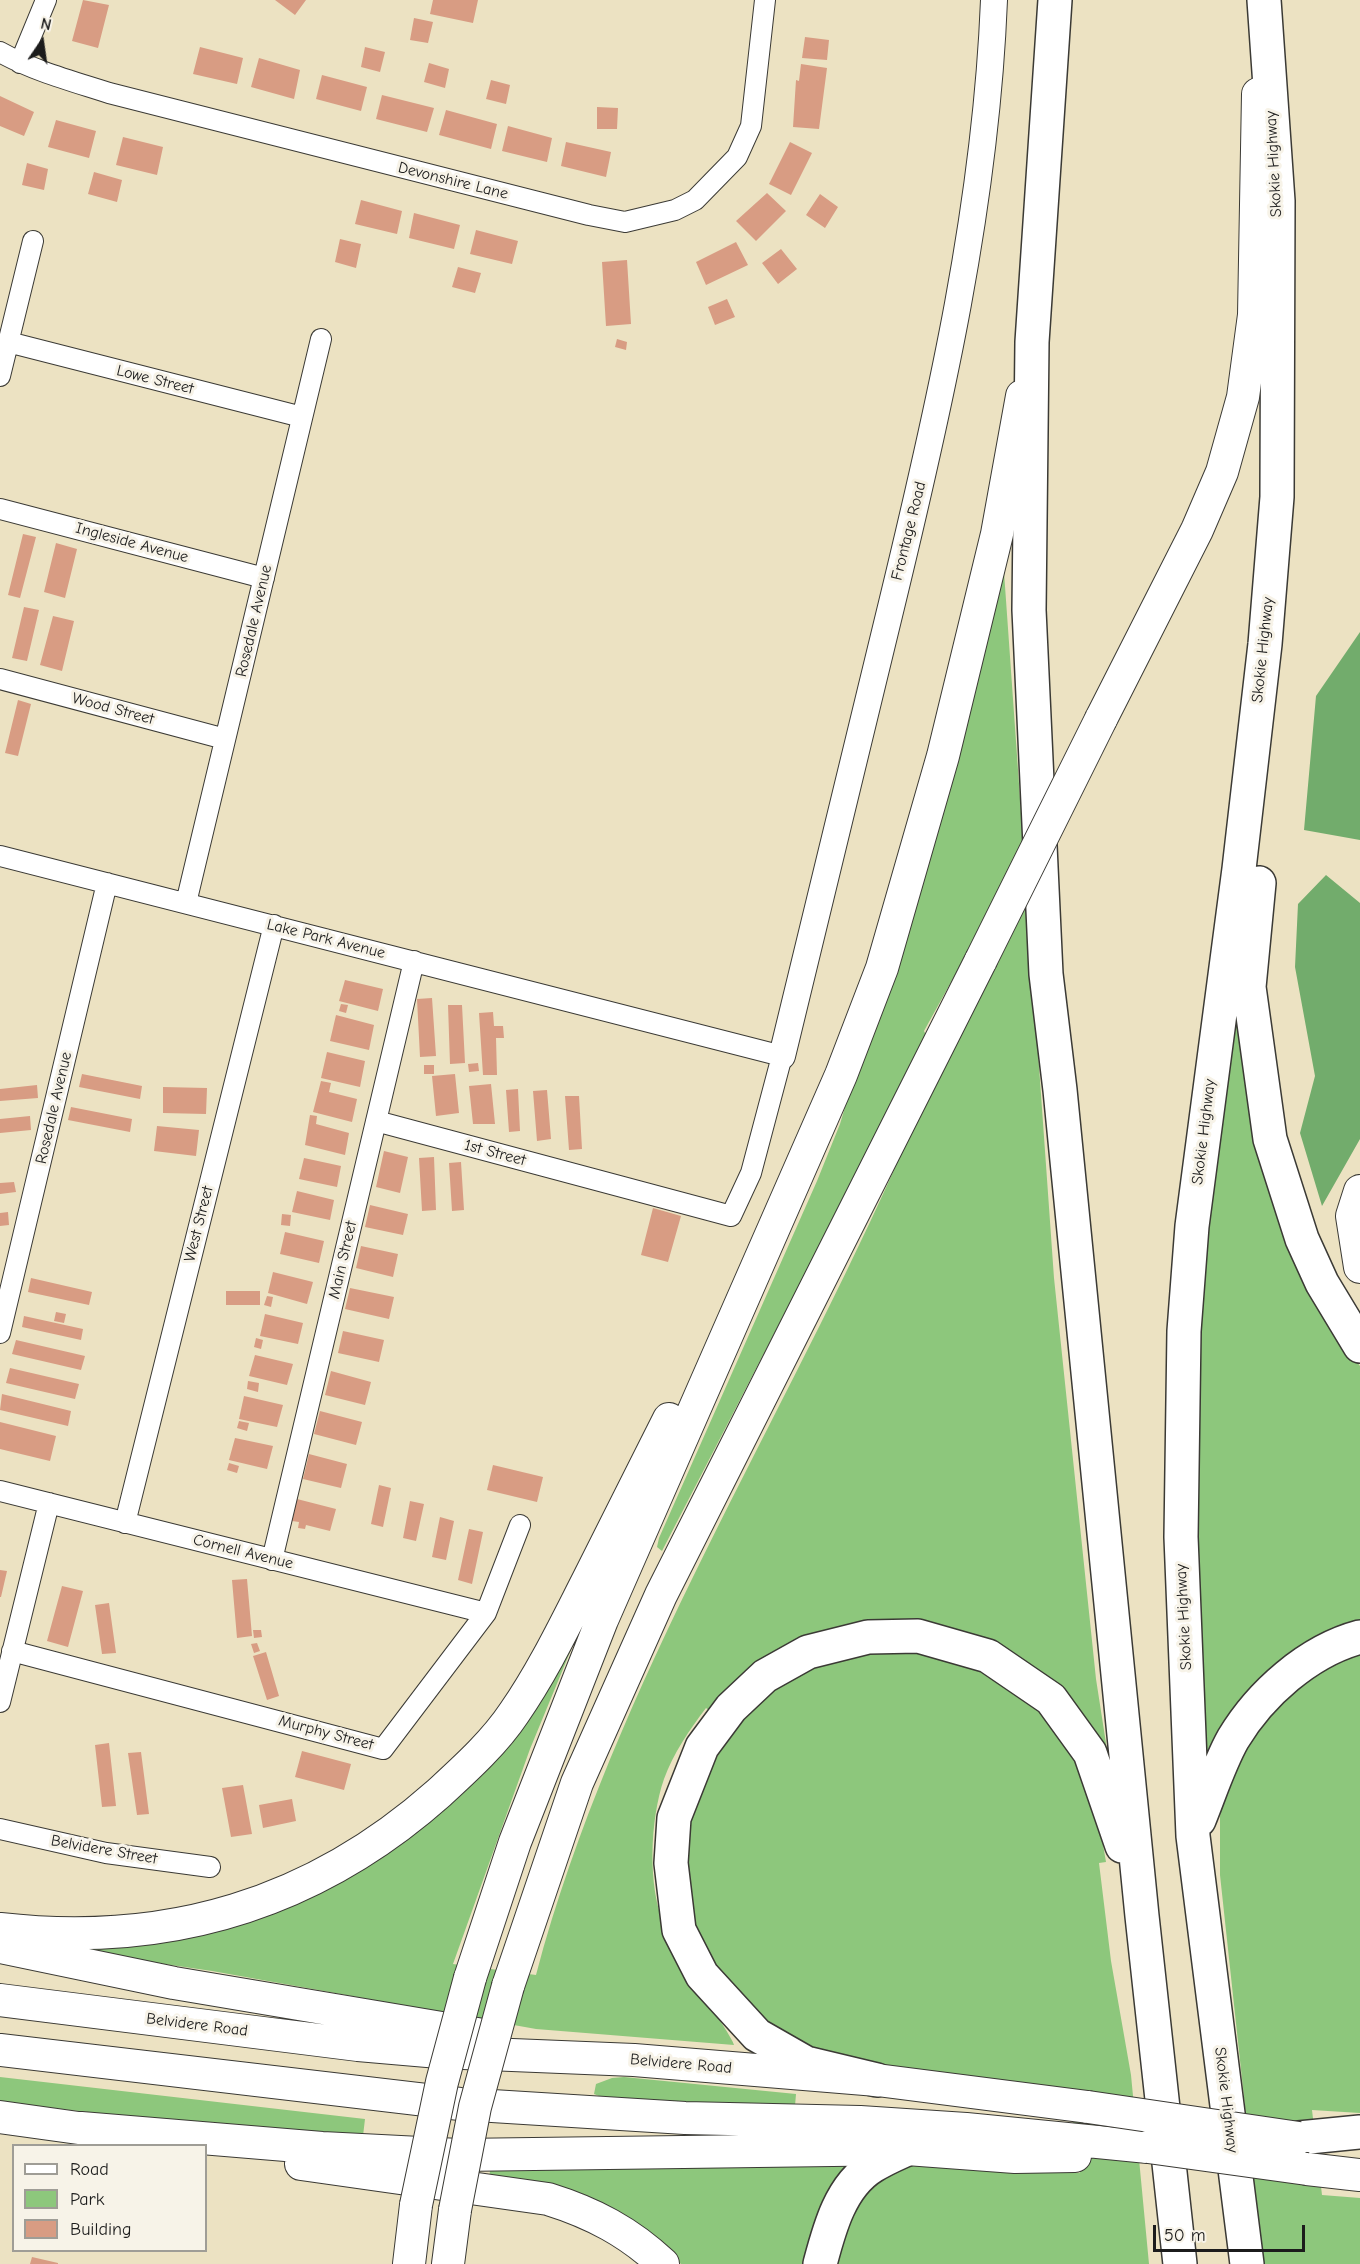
<!DOCTYPE html>
<style>
body{margin:0}
#map{position:relative;width:1360px;height:2264px;overflow:hidden;background:#ece2c2;font-family:"Comic Neue",sans-serif}
canvas{display:block}
.legend{position:absolute;left:12px;top:2144px;width:195px;height:108px;box-sizing:border-box;background:#f7f3e8;border:2px solid #9f9d96;margin:0;padding:8px 10px;list-style:none;font-size:18px;color:#1c1c1c}
.legend li{display:flex;align-items:center;gap:12px;height:30px}
.legend b{width:30px;border:2px solid #9f9d96}
.north{position:absolute;left:12px;top:12px;width:60px;height:60px;-webkit-text-stroke:4px #f7f3e8;paint-order:stroke;rotate:13deg;font-size:16px;font-weight:700;line-height:24px;text-align:center;color:#1c1c1c}
.north::after{content:'';display:block;margin:auto;width:21px;height:27px;background:#1c1c1c;clip-path:polygon(50% 0,100% 100%,50% 72%,0 100%)}
.scale{position:absolute;left:1153px;top:2225px;width:152px;height:27px;box-sizing:border-box;border:3px solid #1c1c1c;border-top:0;padding-left:8px;font-size:18px;line-height:21px;white-space:nowrap;color:#1c1c1c;-webkit-text-stroke:4px #f7f3e8;paint-order:stroke}
</style>
<div id="map">
<canvas width="1360" height="2264"></canvas>
<ul class="legend">
<li><b style="height:8px;background:#fff"></b>Road</li>
<li><b style="height:16px;background:#8dc77c"></b>Park</li>
<li><b style="height:16px;background:#d89c83"></b>Building</li>
</ul>
<div class="north">N</div>
<div class="scale">50 m</div>
</div>
<script>
const ctx = document.querySelector('canvas').getContext('2d');
ctx.lineJoin = 'round';
function paint(path, color) { ctx.fillStyle = color; ctx.fill(path, 'evenodd'); }
function strokePath(path, color, width, dash) { ctx.strokeStyle = color; ctx.lineWidth = width; ctx.lineCap = dash ? 'butt' : 'round'; ctx.setLineDash(dash || []); ctx.stroke(path); }
function drawText(font, color, halo, rows, align = 'center') {
  ctx.font = font + ' "Comic Neue",sans-serif'; ctx.lineWidth = 6; ctx.setLineDash([]); ctx.textBaseline = 'middle'; ctx.strokeStyle = halo; ctx.fillStyle = color; for (const [text, x, y, turn = 0] of rows) {
    ctx.save(); ctx.translate(x, y); ctx.rotate((+turn || 0) * Math.PI / 180); ctx.textAlign = isNaN(turn) ? turn : align; if (halo) ctx.strokeText(text, 0, 0); ctx.fillText(text, 0, 0); ctx.restore();
  }
}
paint(new Path2D(`
 M1004,572l50,706 42,401 23,148 -31,-96 -180,-106 -197,87 -5,-4c-16,21 -33,46 -42,71 -14,40 -17,109 1,148 10,22 24,43 36,64 6,10 32,48 33,54l-198,-16 -324,-58 -151,-22 50,-6 301,-115 182,-234 -64,155 -77,215 83,11c79,-295 248,-553 369,-830 10,-22 17,-47 25,-70 16,-47 31,-93 47,-140l-53,96 3,6 -265,514 -5,-4 2,-9 158,-357 23,-57z
 M1233,986c9,76 18,151 42,224 18,55 52,109 85,156v258l-152,134 -12,-91 3,-383z
 M1360,1644v469l-48,-3 10,85 38,3v66h-98l-42,-389v-59l4,-22 15,-42 30,-46z
 M854,1648l99,6 76,42 43,48 25,66 9,52 -7,1 12,98 20,114 18,189h-318l31,-75 47,-27 78,2 93,9 -12,-85 -226,-25 -68,-30 -60,-57 -30,-71 -1,-89 62,-114z
 M0,2077l365,42 -2,17 -223,-18 -140,-16z
 M624,2077l172,17 -1,12 -181,-4 -20,-8 2,-10 16,-6z
 M864,2157l-57,107h-126l-36,-32 -156,-55 2,-11z`), '#8dc77c');
paint(new Path2D(`
 M1360,632v208l-56,-10 12,-134z
 M1326,875l34,28v236l-38,67 -22,-73 15,-57 -20,-109 3,-63z`), '#72ac6c');
paint(new Path2D(`
 M83,0l26,5 -11,43 -26,-7z
 M275,0h31l-11,15z
 M433,0h45l-5,23 -43,-9z
 M414,18l19,4 -5,21 -18,-3z
 M805,37l24,3 -2,20 -25,-2z
 M200,47l43,11 -6,26 -44,-10z
 M365,47l20,5 -5,20 -19,-5z
 M259,58l41,12 -6,29 -43,-12z
 M429,63l20,6 -4,19 -21,-6z
 M801,64l26,4 -8,61 -26,-2 3,-47 3,1z
 M322,75l45,12 -6,24 -45,-12z
 M491,80l19,5 -4,19 -20,-5z
 M382,95l52,13 -7,24 -51,-13z
 M0,96l34,16 -10,24 -24,-10z
 M597,107l21,1 -1,21h-20z
 M446,110l51,14 -6,25 -52,-14z
 M56,120l40,11 -7,27 -41,-11z
 M508,126l44,12 -5,24 -45,-11z
 M123,137l40,10 -6,28 -41,-10z
 M566,142l45,10 -5,25 -45,-11z
 M790,142l22,11 -21,42 -22,-11z
 M27,163l21,6 -4,21 -22,-5z
 M94,172l28,8 -5,22 -29,-8z
 M767,193l19,18 -30,30 -20,-20z
 M820,194l18,13 -13,21 -19,-13z
 M361,200l41,11 -5,23 -42,-10z
 M414,213l46,12 -6,24 -45,-11z
 M476,230l42,11 -6,23 -42,-10z
 M340,239l21,5 -5,24 -21,-6z
 M736,242l12,23 -42,20 -10,-23z
 M781,249l16,20 -19,15 -16,-21z
 M627,260l4,64 -25,2 -4,-64z
 M458,267l23,6 -6,20 -23,-6z
 M727,299l8,18 -20,8 -7,-18z
 M617,339l10,3 -1,8 -11,-3z
 M23,534l13,3 -16,61 -12,-3z
 M56,543l21,6 -12,49 -21,-6z
 M24,607l15,3 -12,51 -15,-3z
 M53,616l21,5 -12,50 -22,-6z
 M18,700l13,4 -13,52 -13,-3z
 M345,980l38,9 -5,22 -39,-10z
 M432,998l4,58 -16,1 -3,-58z
 M341,1004l7,1 -2,8 -7,-2z
 M448,1005h14l3,58 -15,1z
 M493,1012l1,14h9l1,12h-8l1,37h-14l-4,-62z
 M336,1015l38,10 -5,25 -39,-9z
 M327,1052l38,9 -5,26 -39,-9z
 M478,1063l1,8 -10,1 -1,-8z
 M424,1065h10v9h-10z
 M82,1074l60,12 -2,13 -61,-12z
 M455,1074l4,39 -23,3 -4,-40z
 M321,1081l10,2 -2,9 28,7 -5,23 -39,-10z
 M491,1084l4,40h-22l-4,-38z
 M37,1085l1,13 -38,3v-12z
 M163,1087l44,1 -1,26 -43,-1z
 M518,1089l2,42 -11,1 -3,-42z
 M547,1090l4,49 -14,2 -4,-50z
 M565,1096h14l3,53 -13,1z
 M71,1107l61,12 -2,13 -62,-12z
 M310,1115l7,1 -1,8 33,9 -4,22 -40,-10z
 M30,1116l1,14 -31,3v-14z
 M157,1126l42,4 -3,26 -42,-5z
 M384,1151l24,6 -8,36 -24,-6z
 M434,1157l2,53 -14,1 -3,-53z
 M304,1158l37,8 -4,21 -38,-8z
 M461,1162l3,48 -12,1 -3,-48z
 M14,1182l2,10 -16,2v-11z
 M297,1191l37,9 -4,20 -38,-8z
 M370,1205l38,9 -5,21 -38,-8z
 M653,1208l28,8 -13,46 -27,-7z
 M8,1212l1,13 -9,1v-13z
 M282,1214l9,1 -1,11 -9,-1z
 M285,1232l39,9 -5,22 -39,-9z
 M361,1246l37,8 -5,23 -37,-9z
 M273,1272l40,10 -6,22 -39,-11z
 M31,1278l61,14 -3,13 -61,-13z
 M350,1288l44,9 -5,22 -44,-10z
 M226,1291h34v14h-34z
 M267,1296l6,1 -2,10 -7,-2z
 M56,1312l10,2 -2,9 -10,-2z
 M265,1314l38,9 -5,21 -38,-8z
 M24,1316l59,13 -2,11 -59,-13z
 M343,1331l41,9 -5,22 -41,-9z
 M256,1338l7,2 -2,9 -7,-2z
 M16,1340l69,16 -4,14 -69,-16z
 M255,1355l38,9 -6,21 -38,-9z
 M10,1368l69,16 -4,15 -69,-16z
 M331,1371l40,11 -6,23 -40,-10z
 M248,1381l11,2 -1,9 -11,-3z
 M2,1394l69,17 -3,15 -68,-16z
 M244,1396l39,9 -6,22 -38,-8z
 M320,1411l42,11 -6,23 -42,-11z
 M239,1421l10,2 -2,8 -10,-3z
 M0,1422l56,14 -6,25 -50,-12z
 M235,1438l38,8 -6,23 -38,-9z
 M309,1454l38,10 -6,24 -38,-9z
 M229,1463l10,3 -2,7 -10,-3z
 M493,1465l50,12 -6,25 -50,-12z
 M379,1485l12,3 -8,39 -12,-3z
 M297,1499l39,10 -6,22 -24,-6 -1,4 -7,-1 1,-6 -7,-1z
 M410,1501l14,3 -8,37 -13,-3z
 M440,1517l14,4 -8,39 -14,-3z
 M469,1529l14,3 -11,52 -14,-4z
 M0,1570l7,1 -6,26h-1z
 M247,1579l5,57 -15,2 -5,-58z
 M62,1586l21,5 -15,56 -21,-6z
 M109,1603l7,50 -14,1 -7,-49z
 M253,1630h8l1,7 -8,1z
 M257,1643l3,8 -6,2 -3,-9z
 M266,1652l13,44 -12,4 -14,-44z
 M109,1743l7,63 -14,1 -7,-62z
 M302,1751l49,13 -7,26 -49,-13z
 M141,1752l8,62 -12,1 -9,-62z
 M243,1785l9,49 -21,3 -9,-49z
 M292,1799l4,22 -33,7 -4,-23z
 M32,2257l26,6v1h-28z`), '#d89c83');
const minor = new Path2D(`
 M0,52c34,19 72,29 109,41l480,122 36,7 50,-12 20,-10 42,-43 14,-31 14,-126
 M20,63l26,-63
 M8,342l294,75
 M0,376l33,-135
 M0,509l264,69
 M0,679l225,60
 M0,856l782,200 -31,117 -20,43 -355,-95
 M186,903l135,-564
 M0,1333l107,-450
 M0,1491l486,122
 M125,1523l149,-598
 M272,1560l142,-599
 M12,1651l371,98 103,-136 34,-88
 M0,1702l49,-199
 M0,1829l106,24 104,14`);
const tertiary = new Path2D(`
 M782,1056c37,-151 73,-302 110,-453 48,-198 94,-399 102,-603`);
const primary = new Path2D(`
 M1101,719l96,-189 25,-58 21,-75 11,-82 4,-221
 M1360,1191l-8,25 8,51
 M0,1929c167,19 313,-24 439,-136 26,-24 55,-50 75,-80 29,-42 51,-88 74,-133 27,-54 54,-107 81,-161
 M0,1947l174,36 309,52
 M470,1978l45,-136 87,-222 239,-545 41,-107 61,-212 54,-222 25,-138
 M508,1986l69,-203 84,-188 320,-635
 M0,2000l358,45 81,7 195,8 243,20 211,27
 M0,2050l460,54 225,14 175,4 106,7 182,18
 M0,2117l100,14
 M81,2128l241,20 137,7 448,-6 108,8 60,-1
 M301,2164l247,35c45,14 81,33 115,65
 M1307,2169l53,6
 M409,2264l7,-59
 M448,2264l7,-54`);
const trunk = new Path2D(`
 M1055,0l-23,342 -3,268 17,364 14,116 82,826 38,348
 M1259,883l-10,104 21,152 32,100 20,44 38,63
 M1199,1820c11,-27 20,-56 34,-81 27,-45 75,-88 127,-102
 M877,2080l-71,-17 -49,-28 -55,-60 -23,-45 -8,-67 3,-45 28,-71 29,-39 34,-32 43,-24 60,-15 50,-1 70,20 63,43 39,54 32,93
 M1299,2138l61,-6
 M820,2264c9,-34 20,-78 53,-98 11,-7 23,-12 34,-17
 M1247,2264l-54,-428 -12,-299 3,-206 8,-105 47,-357 26,-225 12,-147 1,-296 -14,-201`);
strokePath(minor, '#3b3a35', 22);
strokePath(tertiary, '#3b3a35', 28);
strokePath(primary, '#3b3a35', 34);
strokePath(trunk, '#3b3a35', 36);
strokePath(minor, '#fff', 20);
strokePath(tertiary, '#fff', 26);
strokePath(primary, '#fff', 32);
strokePath(trunk, '#fff', 33);
const primaryBridge = new Path2D(`
 M981,960l120,-241
 M1088,2107l211,31
 M1148,2147l159,22
 M416,2205l26,-123 28,-104
 M455,2210l20,-103 33,-121`);
strokePath(primaryBridge, '#3b3a35', 34, []);
strokePath(primaryBridge, '#fff', 32);
drawText('16px', '#1c1c1c', '#f7f3e8', [
 ["Skokie Highway",1274,164,-93],
 ["Devonshire Lane",453,181,14],
 ["Lowe Street",155,380,14],
 ["Frontage Road",909,531,-76],
 ["Ingleside Avenue",132,543,15],
 ["Rosedale Avenue",254,621,-77],
 ["Skokie Highway",1263,650,-84],
 ["Wood Street",113,709,15],
 ["Lake Park Avenue",326,939,14],
 ["Rosedale Avenue",54,1108,-77],
 ["Skokie Highway",1204,1132,-83],
 ["1st Street",495,1153,15],
 ["West Street",199,1224,-76],
 ["Main Street",343,1260,-77],
 ["Cornell Avenue",243,1552,14],
 ["Skokie Highway",1184,1617,-93],
 ["Murphy Street",326,1733,15],
 ["Belvidere Street",104,1850,10],
 ["Belvidere Road",197,2025,7],
 ["Belvidere Road",681,2064,5],
 ["Skokie Highway",1226,2100,83]
]);
</script>
